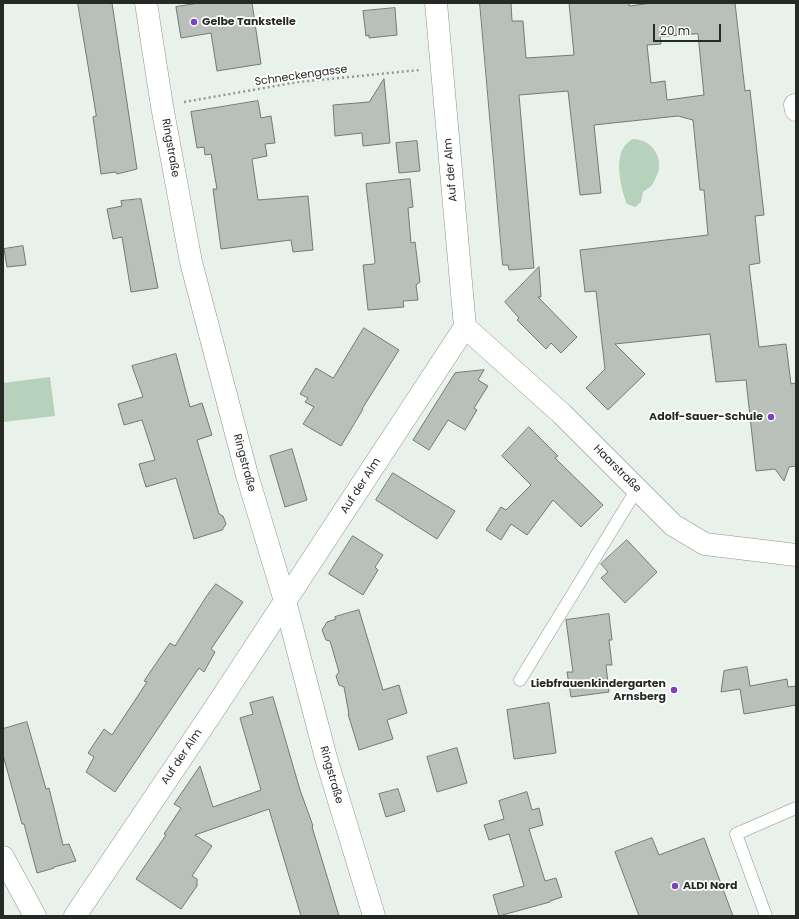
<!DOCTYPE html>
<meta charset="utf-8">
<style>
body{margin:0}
#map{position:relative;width:799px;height:919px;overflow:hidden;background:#e9f2ea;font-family:Poppins,sans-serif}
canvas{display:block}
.frame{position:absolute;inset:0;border:4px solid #262a27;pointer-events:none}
.scale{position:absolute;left:653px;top:24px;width:68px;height:18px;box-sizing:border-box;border:2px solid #262a27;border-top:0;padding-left:5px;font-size:12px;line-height:14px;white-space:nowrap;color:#262a27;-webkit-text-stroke:3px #fff;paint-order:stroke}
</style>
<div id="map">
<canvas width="799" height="919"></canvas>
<div class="frame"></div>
<div class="scale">20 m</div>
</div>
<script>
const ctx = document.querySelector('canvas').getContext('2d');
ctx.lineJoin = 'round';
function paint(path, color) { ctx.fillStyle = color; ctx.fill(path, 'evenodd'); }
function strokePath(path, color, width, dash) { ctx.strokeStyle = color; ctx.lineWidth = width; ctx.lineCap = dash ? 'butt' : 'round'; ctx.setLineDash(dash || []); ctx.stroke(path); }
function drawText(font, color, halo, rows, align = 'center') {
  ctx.font = font + ' Poppins,sans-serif'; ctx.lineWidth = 3.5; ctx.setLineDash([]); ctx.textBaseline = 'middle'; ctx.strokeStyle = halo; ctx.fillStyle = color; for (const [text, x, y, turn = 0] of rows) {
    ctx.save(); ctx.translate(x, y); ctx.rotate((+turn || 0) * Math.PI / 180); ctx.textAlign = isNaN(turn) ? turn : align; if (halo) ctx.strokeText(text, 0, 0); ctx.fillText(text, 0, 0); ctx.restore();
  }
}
paint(new Path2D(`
 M633,139c16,0 28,14 26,30 -1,4 -4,11 -6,15 -2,3 -7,5 -10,8l-2,10 -6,5 -8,-3c-7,-18 -16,-55 6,-65z
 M50,377l5,39 -52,6v-39z`), '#b7d2bc');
const building = new Path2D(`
 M78,3h34l25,166 -20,5 -1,-2 -15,2 -8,-57 3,-1z
 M199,3h53l9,61 -44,7 -6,-38 -30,5 -5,-31z
 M480,3h31l1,18h11l3,37 48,-3 -5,-52h60v3l23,-3h83l10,88 5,-1 14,125 -9,1 5,47 -11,2 10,82 27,-3 5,40 5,-1v83l-7,1 -5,14 -9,-12 -19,2 -10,-91 -30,2 -6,-48 -95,10 30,30 -37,36 -22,-22 19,-19 -9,-78 -11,1 -5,-42 128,-15 -4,-45h-4l-7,-70 -15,-4 -84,9 7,68 -21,2 -12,-104 -49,4 15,173 -25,2 -1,-5h-5zM698,34l6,61 -37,5 -2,-19 -14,2 -4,-38 14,-1 -1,-7z
 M395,8l2,27 -28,3v-3l-3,1 -3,-25z
 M384,79l6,64 -27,3 -1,-13 -27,3 -2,-31 36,-3z
 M258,101l3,17 10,-2 4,27 -10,1 2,12 -15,3 6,41 50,-4 5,54 -20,2 -2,-12 -70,9 -8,-60h4l-6,-35 -6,1 -1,-8 -7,1 -6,-36z
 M417,141l3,30 -21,2 -3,-30z
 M410,179l3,28 -5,1 3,35 4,-1 5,40 -4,3 2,15 -15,1 1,6 -36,3 -5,-45 11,-1 1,-2 -9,-78z
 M141,199l17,89 -27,4 -9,-55 -9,2 -6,-30 15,-3 -1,-5z
 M23,246l3,19 -19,2 -3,-18z
 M539,267l2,30h-3l39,40 -16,16 -10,-10 -5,6 -29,-29 2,-2 -14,-16z
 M364,328l35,22 -37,59h1l-22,37 -38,-22 11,-17 -9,-5 3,-4 -8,-4 16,-26 17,10z
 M176,354l14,53 12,-4 10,32 -15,5 22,74 4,2 3,8 -4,6 -28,9 -18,-61 -30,9 -7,-23 16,-4 -13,-40 -18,5 -6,-21 25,-7 -11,-31z
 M484,370l-6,10 10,6 -14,22 3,2 -12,20 -17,-10 -19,30 -16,-10 42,-67z
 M529,427l29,29 -3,2 48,47 -22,22 -28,-27 -26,35 -16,-11 -10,16 -15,-10 15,-23 5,3 25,-25 -29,-29z
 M292,449l15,51 -22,7 -15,-51z
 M393,473l62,38 -18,28 -61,-39z
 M353,536l30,19 -8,12 3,3 -15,25 -34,-21z
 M627,540l30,32 -32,31 -24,-25 7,-6 -7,-8z
 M216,584l27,18 -32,47 4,3 -11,20 -5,-4 -84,124 -29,-20 8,-15 -6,-4 16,-24 8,6 35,-53 -3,-1 26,-38 5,3 31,-49z
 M359,610l24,80 16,-5 8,28 -20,7 6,19 -34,11 -11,-36h1l-5,-27 -5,-2 -3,-9 3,-4 -9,-31 -4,-1 -4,-10 5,-8 9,-3 -1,-2z
 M609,614l3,26h-3l3,25h-6l3,27 -38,5 -4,-25h6l-7,-52z
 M747,667l3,19 37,-7 1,8 8,-1v19l-52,9 -4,-25 -19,3 3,-21z
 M273,697l27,93 13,36 -1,1 27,89h-38l-32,-107 -74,26 17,11 -20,30 5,3v7l-16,23 -45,-30 30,-44 -2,-1 17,-26 -7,-4 26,-38 13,41 48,-17 -21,-72 13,-4 -3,-11z
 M549,703l7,50 -42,6 -7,-49z
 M27,722l19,67 3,-1 14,57 6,-1 7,17 -22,6v1l-17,5 -13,-49h-2l-19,-69v-26z
 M457,748l10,35 -30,9 -10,-35z
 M398,789l7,22 -19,6 -7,-23z
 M527,792l5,18 7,-2 4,17 -14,4 16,52 11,-3 6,19 -12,4v1l-51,14 -6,-21 31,-9 -15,-52 -20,6 -5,-15 20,-6 -5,-18z
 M652,838l7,17 45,-17 29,78h-94l-24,-64z`);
paint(building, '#b8c0b9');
strokePath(building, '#727a73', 1);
const lane = new Path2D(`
 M520,680l117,-191
 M766,916l-30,-82 60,-26`);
const street = new Path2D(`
 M146,3l16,103 29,156 56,213 38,126 41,157 48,158
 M795,105l1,5
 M465,327l97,87 111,111 32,19 91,11
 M75,916l138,-205 252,-384 -29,-324`);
const secondary = new Path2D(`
 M3,857l32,59`);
strokePath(lane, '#8b948d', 13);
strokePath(street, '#8b948d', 23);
strokePath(secondary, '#8b948d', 23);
strokePath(new Path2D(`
 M184,102l114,-20 122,-12`), '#929993', 2.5, [2, 3]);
strokePath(lane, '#fff', 12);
strokePath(street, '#fff', 22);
strokePath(secondary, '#fff', 22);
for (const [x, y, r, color] of [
 [194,22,4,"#7a45bc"],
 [771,417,4,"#7a45bc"],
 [674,690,4,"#7a45bc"],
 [675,886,4,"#7a45bc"]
]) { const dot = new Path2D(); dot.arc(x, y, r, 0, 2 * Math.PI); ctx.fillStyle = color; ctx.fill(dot); strokePath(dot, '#fff', 1.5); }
drawText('bold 11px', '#262a27', '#fff', [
 ["Gelbe Tankstelle",202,22],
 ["Adolf-Sauer-Schule",763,417,"right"],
 ["Liebfrauenkindergarten",666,684,"right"],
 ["Arnsberg",666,697,"right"],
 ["ALDI Nord",683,886]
], 'left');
drawText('11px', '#262a27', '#fff', [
 ["Schneckengasse",301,76,-8],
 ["Ringstraße",170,148,80],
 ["Auf der Alm",451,170,-95],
 ["Ringstraße",244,463,75],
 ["Haarstraße",617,469,45],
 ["Auf der Alm",361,486,-57],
 ["Auf der Alm",182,757,-56],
 ["Ringstraße",331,775,74]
]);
</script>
